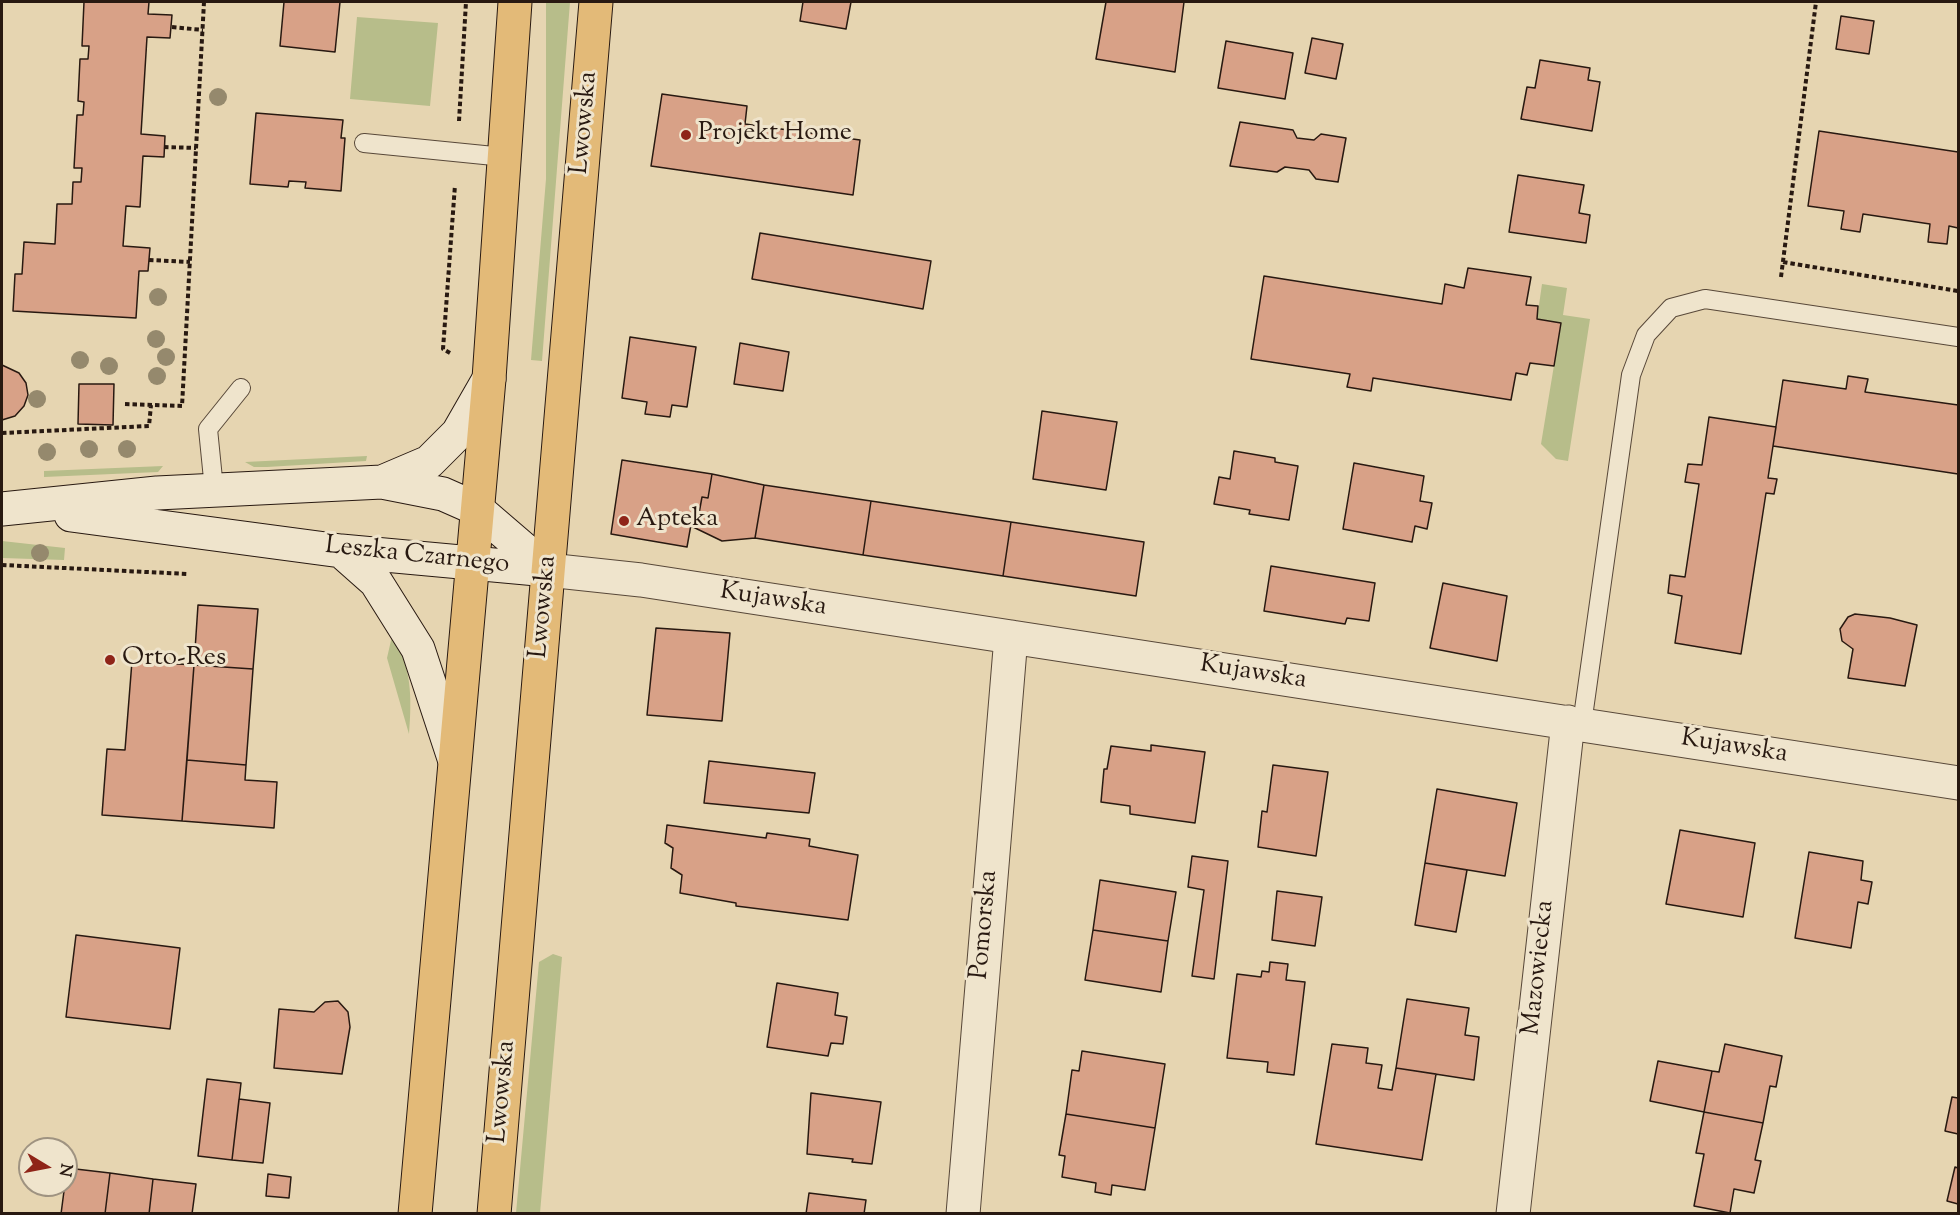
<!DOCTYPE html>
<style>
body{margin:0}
#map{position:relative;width:1960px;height:1215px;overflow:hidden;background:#e6d5b1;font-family:"Sorts Mill Goudy",serif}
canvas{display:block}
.frame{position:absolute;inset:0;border:3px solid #281911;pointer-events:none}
.north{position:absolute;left:18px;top:1137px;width:60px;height:60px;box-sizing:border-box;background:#efe4cc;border:2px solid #9f9381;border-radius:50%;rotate:100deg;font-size:16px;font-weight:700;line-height:24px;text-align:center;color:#281911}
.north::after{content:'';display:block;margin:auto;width:21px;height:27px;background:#8f2418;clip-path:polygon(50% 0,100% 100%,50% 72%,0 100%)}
</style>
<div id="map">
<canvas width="1960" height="1215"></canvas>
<div class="frame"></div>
<div class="north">N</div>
</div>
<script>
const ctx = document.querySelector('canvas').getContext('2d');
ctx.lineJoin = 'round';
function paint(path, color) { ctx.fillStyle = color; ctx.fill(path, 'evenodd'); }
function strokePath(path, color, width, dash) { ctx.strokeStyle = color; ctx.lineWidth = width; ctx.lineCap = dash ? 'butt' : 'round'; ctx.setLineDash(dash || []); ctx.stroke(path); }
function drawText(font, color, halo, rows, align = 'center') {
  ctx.font = font + ' "Sorts Mill Goudy",serif'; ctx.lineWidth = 6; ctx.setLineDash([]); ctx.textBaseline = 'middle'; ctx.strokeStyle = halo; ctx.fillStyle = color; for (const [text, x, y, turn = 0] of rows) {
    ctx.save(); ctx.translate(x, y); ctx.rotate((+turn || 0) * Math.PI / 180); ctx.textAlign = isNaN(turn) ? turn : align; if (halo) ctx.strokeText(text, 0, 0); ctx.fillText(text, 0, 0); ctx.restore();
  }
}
paint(new Path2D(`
 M546,2h24l-28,359 -11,-1 15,-181z
 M357,17l81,6 -8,83 -80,-7z
 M1542,284l25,4 -4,27 27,4 -22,142 -12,-2 -15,-15 20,-121 -24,-4z
 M367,456l-1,5 -99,6h-13l-9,-5z
 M163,466l-5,6 -114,5v-6z
 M2,541l63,7 -1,12 -62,-2z
 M392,636c20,30 20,62 17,98l-22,-76z
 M553,954l9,3 -22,256h-24l23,-251z`), '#b7bd8a');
const building = new Path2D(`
 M84,2h65l-1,12 24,1 -2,23 -23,-1 -6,97 24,2 -1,21 -21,-1 -3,51 -14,-1 -3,40 27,2 -2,23h-9l-3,47 -123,-7 2,-37h7l2,-32 31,2 2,-40h15l1,-22h8l1,-14h-8l3,-53h6l1,-13 -6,-1 2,-42h8l1,-13h-7z
 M284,2h56l-5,50 -55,-6z
 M803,2h48l-5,27 -46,-8z
 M1106,2h78l-9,70 -79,-13z
 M1841,16l33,5 -5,33 -33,-5z
 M1312,38l31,6 -7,35 -31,-6z
 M1226,41l67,12 -8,46 -67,-11z
 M1540,60l50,8 -2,12 12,2 -8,49 -71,-12 6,-32 8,1z
 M662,94l85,12 -2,18 115,16 -7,55 -202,-29z
 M256,113l87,7 -2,18h4l-4,53 -36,-3 1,-6 -17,-1 -1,6 -38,-3z
 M1240,122l53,8 4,8 17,2 7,-6 25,4 -8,44 -22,-3 -7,-9 -24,-3 -8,5 -47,-6z
 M1819,131l139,21v76l-9,-2 -2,18 -19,-2 2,-18 -67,-10 -3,18 -19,-3 3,-18 -36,-5z
 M1518,175l66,10 -5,28 11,2 -4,28 -77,-11z
 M760,233l171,28 -8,48 -171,-30z
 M1468,268l63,9 -5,28 12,1 -1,13 24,4 -7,43 -24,-3 -3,12 -11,-2 -5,27 -138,-22 -2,13 -24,-4 3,-13 -99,-15 13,-83 178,28 3,-20 19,4z
 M630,337l66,10 -9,60 -15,-2 -2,12 -25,-3 2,-12 -25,-4z
 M740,343l49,9 -6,39 -49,-7z
 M2,365l17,8 7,10 2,12 -4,11 -9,10 -13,4z
 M1848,376l20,3 -3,13 93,13v69l-185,-28 10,-66 63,9z
 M79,384h35l-1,41 -35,-1z
 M1042,411l75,11 -11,68 -73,-11z
 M1709,417l67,10 -8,51 9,1 -3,15 -8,-1 -25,161 -66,-11 7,-47 -14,-3 2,-18 15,2 14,-93 -14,-2 3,-18 14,1z
 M1234,451l41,7v4l23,4 -9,54 -40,-6 1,-4 -36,-6 5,-27 11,2z
 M622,460l90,14 -4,24 -6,-1 -4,22h-6l-5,28 -76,-13z
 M1354,463l70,13 -4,25 12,2 -5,26 -12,-3 -3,16 -69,-13z
 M712,474l52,11 -9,53 -33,3 -31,-15 1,-7h6l4,-22 6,1z
 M764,485l107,16 -8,54 -108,-17z
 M871,501l140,21 -8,54 -140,-21z
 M1011,522l133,20 -8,54 -133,-20z
 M1271,566l104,17 -6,38 -22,-3 -2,6 -81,-13z
 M1443,583l64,13 -10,65 -67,-13z
 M198,605l60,4 -5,60 -59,-4z
 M1855,614l35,4 27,7 -12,61 -57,-8 5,-29 -11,-8 -2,-12 8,-12z
 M656,628l74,5 -8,88 -75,-6z
 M132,661l62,4 -12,156 -80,-6 5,-66 18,1z
 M194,665l59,4 -7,96 -59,-5z
 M1151,745l54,7 -10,71 -65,-9v-8l-29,-4 3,-33h3l4,-23 40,5z
 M187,760l59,5 -1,15 32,2 -3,46 -92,-7z
 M709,761l106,12 -6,40 -105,-10z
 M1273,765l55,7 -12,84 -58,-9 4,-36 5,1z
 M1437,789l80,14 -12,73 -80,-13z
 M667,825l99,13 1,-5 43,6 -1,7 49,9 -10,65 -112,-14v-3l-56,-10 2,-18 -11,-7 2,-20 -8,-5z
 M1680,830l75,13 -12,74 -77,-13z
 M1809,852l54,9 -2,19 11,2 -4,22 -10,-2 -7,46 -56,-10z
 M1192,856l36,5 -14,118 -22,-3 12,-86 -16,-3z
 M1425,863l42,7 -11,62 -41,-7z
 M1100,880l76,12 -8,49 -75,-11z
 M1277,891l45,6 -7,49 -43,-6z
 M1093,930l75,11 -7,51 -76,-12z
 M76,935l104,13 -10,81 -104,-12z
 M1270,962l18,2 -2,16 19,2 -11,93 -27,-3 1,-10 -41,-4 10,-84 24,3 1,-6 7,1z
 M777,983l61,10 -3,22 12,2 -4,27 -12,-1 -3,13 -61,-9z
 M1407,999l62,9 -4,27 14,2 -5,43 -78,-12z
 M338,1001l10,11 2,15 -8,47 -68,-6 5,-59 35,3 11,-10z
 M1332,1044l36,4 -2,15 16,2 -4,23 14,2 4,-22 40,6 -14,86 -106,-16z
 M1725,1044l57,12 -6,31 -6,-1 -7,37 -59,-11 8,-41 7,1z
 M1082,1051l83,13 -10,64 -89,-14 6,-44 7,1z
 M1658,1061l54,10 -8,41 -54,-11z
 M207,1079l34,4 -9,77 -34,-4z
 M811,1093l70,9 -9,62 -20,-2 1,-3 -46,-5z
 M1952,1097l6,1v36l-13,-3z
 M239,1099l31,4 -7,60 -31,-3z
 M1704,1112l59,11 -8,37 6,1 -7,32 -20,-4 -4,24 -36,-7 10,-52 -8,-1z
 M1066,1114l89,14 -10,62 -33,-5 -1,10 -16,-3 1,-9 -34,-6 3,-21 -6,-1z
 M1955,1167l3,1v36l-11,-3z
 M67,1168l43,5 -5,41h-44z
 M110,1173l43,6 -4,35h-44z
 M268,1174l23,3 -2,21 -23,-2z
 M153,1179l43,5 -4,30h-43z
 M809,1193l57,7 -2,14h-58z`);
paint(building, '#d8a187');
strokePath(building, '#281911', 1.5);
const lane = new Path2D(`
 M364,143l140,14
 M214,489l-6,-60 33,-41
 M1582,724l49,-349 15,-40 25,-27 34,-9 253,38`);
const street = new Path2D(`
 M548,570l93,10 1317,203
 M963,1214l48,-577
 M1513,1214l55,-492`);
const secondary = new Path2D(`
 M382,482l47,-20 29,-29 31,-54
 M2,509l155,-16 225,-11 61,12 34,15 71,61
 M71,515l270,36 207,19
 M341,551l35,31 42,67 36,109`);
const primary = new Path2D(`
 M415,1214l74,-835 26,-377
 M494,1214l102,-1212`);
strokePath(lane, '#584839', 20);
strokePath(street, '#584839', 35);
strokePath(secondary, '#281911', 35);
strokePath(primary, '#281911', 35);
strokePath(new Path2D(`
 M172,27l31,3
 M459,121l7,-119
 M164,147l32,1
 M149,260l41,2
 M1783,262l175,29
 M1781,277l35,-275
 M450,353l-7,-4 12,-164
 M125,404l57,2 22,-404
 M2,433l147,-7 2,-21
 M2,565l186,9`), '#281911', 4, [4.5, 3]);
strokePath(lane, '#efe4cc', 18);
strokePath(street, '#efe4cc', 33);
strokePath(secondary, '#efe4cc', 33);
strokePath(primary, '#e3ba78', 33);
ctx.fillStyle = '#95896d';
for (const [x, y] of [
 [218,97],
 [158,297],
 [156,339],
 [166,357],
 [80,360],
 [109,366],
 [157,376],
 [37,399],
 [89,449],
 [127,449],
 [47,452],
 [40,553]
]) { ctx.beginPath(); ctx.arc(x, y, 9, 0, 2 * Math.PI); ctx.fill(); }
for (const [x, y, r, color] of [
 [686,135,6,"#8f2418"],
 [624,521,6,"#8f2418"],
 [110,660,6,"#8f2418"]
]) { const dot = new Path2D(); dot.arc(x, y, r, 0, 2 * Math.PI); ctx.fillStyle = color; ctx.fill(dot); strokePath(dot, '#efe4cc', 2); }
drawText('26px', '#281911', '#efe4cc', [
 ["Lwowska",586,123,-85],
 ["Leszka Czarnego",417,557,6],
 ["Kujawska",773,601,9],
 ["Lwowska",545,607,-85],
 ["Kujawska",1253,674,9],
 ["Kujawska",1734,748,9],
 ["Pomorska",986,925,-85],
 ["Mazowiecka",1540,968,-84],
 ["Lwowska",504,1092,-85]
]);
drawText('26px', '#281911', '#efe4cc', [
 ["Projekt Home",698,135],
 ["Apteka",636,521],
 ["Orto-Res",122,660]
], 'left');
</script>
